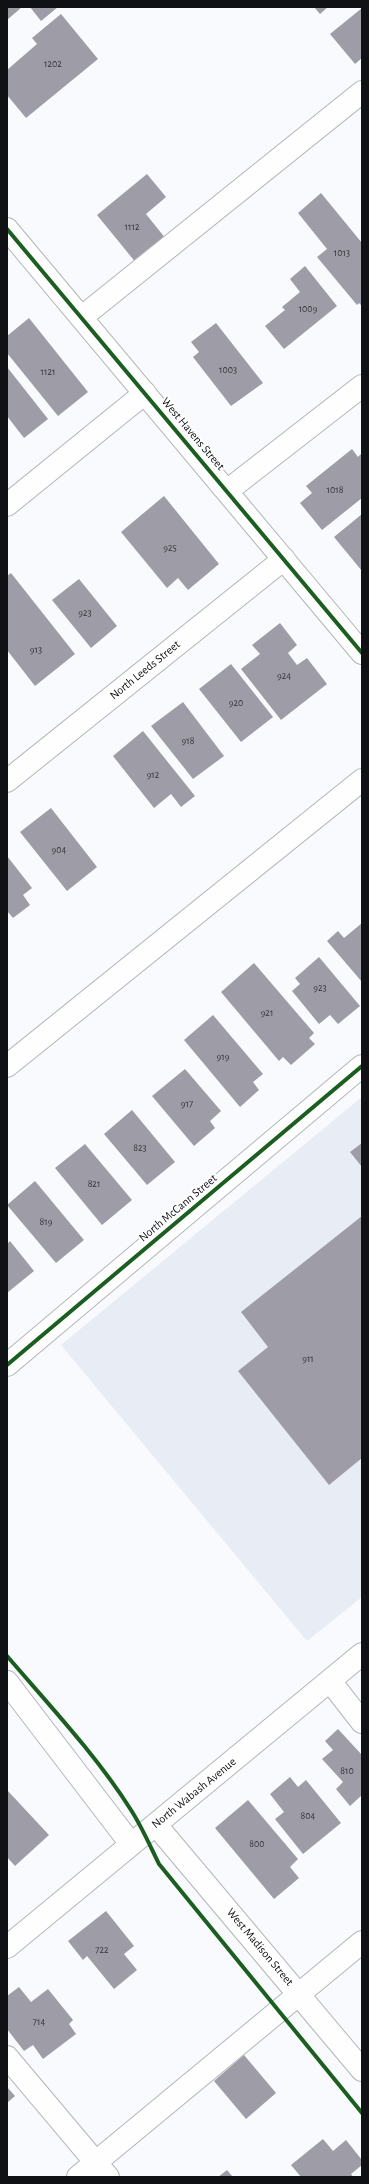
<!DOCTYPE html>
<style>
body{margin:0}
#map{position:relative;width:369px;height:2184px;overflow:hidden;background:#f8fafd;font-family:"Alegreya Sans",sans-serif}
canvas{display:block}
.frame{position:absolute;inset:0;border:8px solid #0f1114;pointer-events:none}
</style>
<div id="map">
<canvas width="369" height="2184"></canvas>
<div class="frame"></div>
</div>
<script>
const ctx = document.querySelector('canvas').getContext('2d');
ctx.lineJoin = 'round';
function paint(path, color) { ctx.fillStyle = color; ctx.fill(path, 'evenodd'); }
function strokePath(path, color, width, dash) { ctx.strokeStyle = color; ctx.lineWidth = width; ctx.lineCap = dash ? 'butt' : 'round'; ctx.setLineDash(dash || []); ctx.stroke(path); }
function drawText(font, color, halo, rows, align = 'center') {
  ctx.font = font + ' "Alegreya Sans",sans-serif'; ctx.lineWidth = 4; ctx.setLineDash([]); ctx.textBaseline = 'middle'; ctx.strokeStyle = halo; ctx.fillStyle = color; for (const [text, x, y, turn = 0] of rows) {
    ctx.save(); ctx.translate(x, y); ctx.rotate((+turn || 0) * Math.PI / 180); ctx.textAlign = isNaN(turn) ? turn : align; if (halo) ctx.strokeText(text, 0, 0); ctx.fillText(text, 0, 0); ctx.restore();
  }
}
paint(new Path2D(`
 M362,1097v500l-55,44 -246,-296z`), '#e7ecf5');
paint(new Path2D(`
 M7,7h15l-15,13z
 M30,7h28l-17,14z
 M314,7h14l-8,7z
 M362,8v50l-7,6 -25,-30z
 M61,14l37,45 -72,59 -19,-23v-25l30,-26 -5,-6z
 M147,174l19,23 -20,17 20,25 -29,25 -40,-49z
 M321,193l41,50v63l-3,-3 -2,2 -40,-48 10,-8 -29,-36z
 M305,266l32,40 -53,43 -19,-23 20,-16 -3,-3 18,-15 -10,-13z
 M29,318l59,74 -30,24 -51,-63v-17z
 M216,323l47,60 -32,23 -38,-49 6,-5 -8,-10z
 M7,367l41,52 -24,19 -17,-22z
 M352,449l6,8 4,-4v45l-40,32 -22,-27 12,-10 -6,-7z
 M164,496l55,68 -31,26 -10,-12 -11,10 -46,-56z
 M362,514v57l-28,-34z
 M11,573l64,81 -40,32 -28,-36v-74z
 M79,579l38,47 -26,22 -39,-48z
 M280,623l17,22 -9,8 9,12 10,-7 20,26 -46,36 -40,-51 19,-15 -8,-9z
 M231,664l42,53 -32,25 -42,-53z
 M183,702l41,54 -31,23 -42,-53z
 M143,731l52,65 -14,11 -10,-13 -17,14 -41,-52z
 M51,808l46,59 -30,24 -47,-59z
 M7,856l25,32 -9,7 7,10 -17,13 -6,-7z
 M362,923v59l-35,-41 11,-10 6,7z
 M319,957l41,49 -22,18 -8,-9 -11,9 -27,-33 8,-7 -5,-6z
 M254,963l60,70 -5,5 6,6 -24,21 -8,-8 -4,4 -58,-69z
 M213,1015l50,59 -10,8 6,8 -19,17 -56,-67z
 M185,1069l36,42 -11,10 5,7 -21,18 -42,-50z
 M132,1110l43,52 -28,23 -43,-51z
 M362,1143v24l-12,-15z
 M85,1144l47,56 -30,25 -47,-57z
 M35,1181l49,59 -28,23 -49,-58z
 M362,1216v242l-33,27 -91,-114 30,-24 -27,-35z
 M10,1241l24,30 -27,22v-49z
 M338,1729l24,26v40l-12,11 -14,-17 7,-7 -21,-23 11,-9 -8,-9z
 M290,1777l8,10 8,-7 35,43 -38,31 -28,-35 9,-7 -14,-18z
 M7,1790l42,45 -34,31 -8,-9z
 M248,1800l50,59 -8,8 9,11 -25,21 -59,-71z
 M106,1911l28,35 -10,8 13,16 -23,19 -27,-33 -4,4 -15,-19z
 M19,1987l12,15 17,-13 25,31 -4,4 7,10 -33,25 -10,-14 -9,6 -17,-22v-33z
 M244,2055l32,38 -30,26 -32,-38z
 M7,2087l8,9 -8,7z
 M323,2139l10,12 13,-11 16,20v5l-11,9 2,3h-52l-10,-12z
 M227,2170l6,7h-15z`), '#9e9ca6');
const minor = new Path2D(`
 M7,229l355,424
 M82,317l280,-225
 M227,491l135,-105
 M7,505l138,-112
 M7,781l277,-222
 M7,1066l355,-286
 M7,1365l355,-299
 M330,1681l32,41
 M7,1682l124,162
 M156,1825l206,245
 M7,1947l355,-293
 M7,2057l101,120
 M78,2177l284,-235`);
strokePath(minor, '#b4b5b8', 24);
strokePath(minor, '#fefeff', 22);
strokePath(new Path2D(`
 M7,229l355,424
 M7,1365l355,-299
 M7,1656c43,50 89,99 124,154 11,17 19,36 28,54l203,249`), '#1b5e20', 4);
drawText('10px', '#333438', null, [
 ["1202",53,64],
 ["1112",132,227],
 ["1013",342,253],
 ["1009",308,309],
 ["1003",228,370],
 ["1121",48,372],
 ["1018",335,490],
 ["925",170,548],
 ["923",85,613],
 ["913",36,650],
 ["924",284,676],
 ["920",236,703],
 ["918",188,741],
 ["912",153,775],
 ["904",59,850],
 ["923",320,988],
 ["921",267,1013],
 ["919",223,1057],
 ["917",187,1104],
 ["823",140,1148],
 ["821",94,1184],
 ["819",46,1222],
 ["911",308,1359],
 ["810",347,1771],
 ["804",308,1816],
 ["800",257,1844],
 ["722",102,1950],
 ["714",39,2022]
]);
drawText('12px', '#0f1114', '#fff', [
 ["West Havens Street",193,434,50],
 ["North Leeds Street",145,670,-39],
 ["North McCann Street",178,1208,-40],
 ["North Wabash Avenue",194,1793,-39],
 ["West Madison Street",260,1947,50]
]);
</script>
